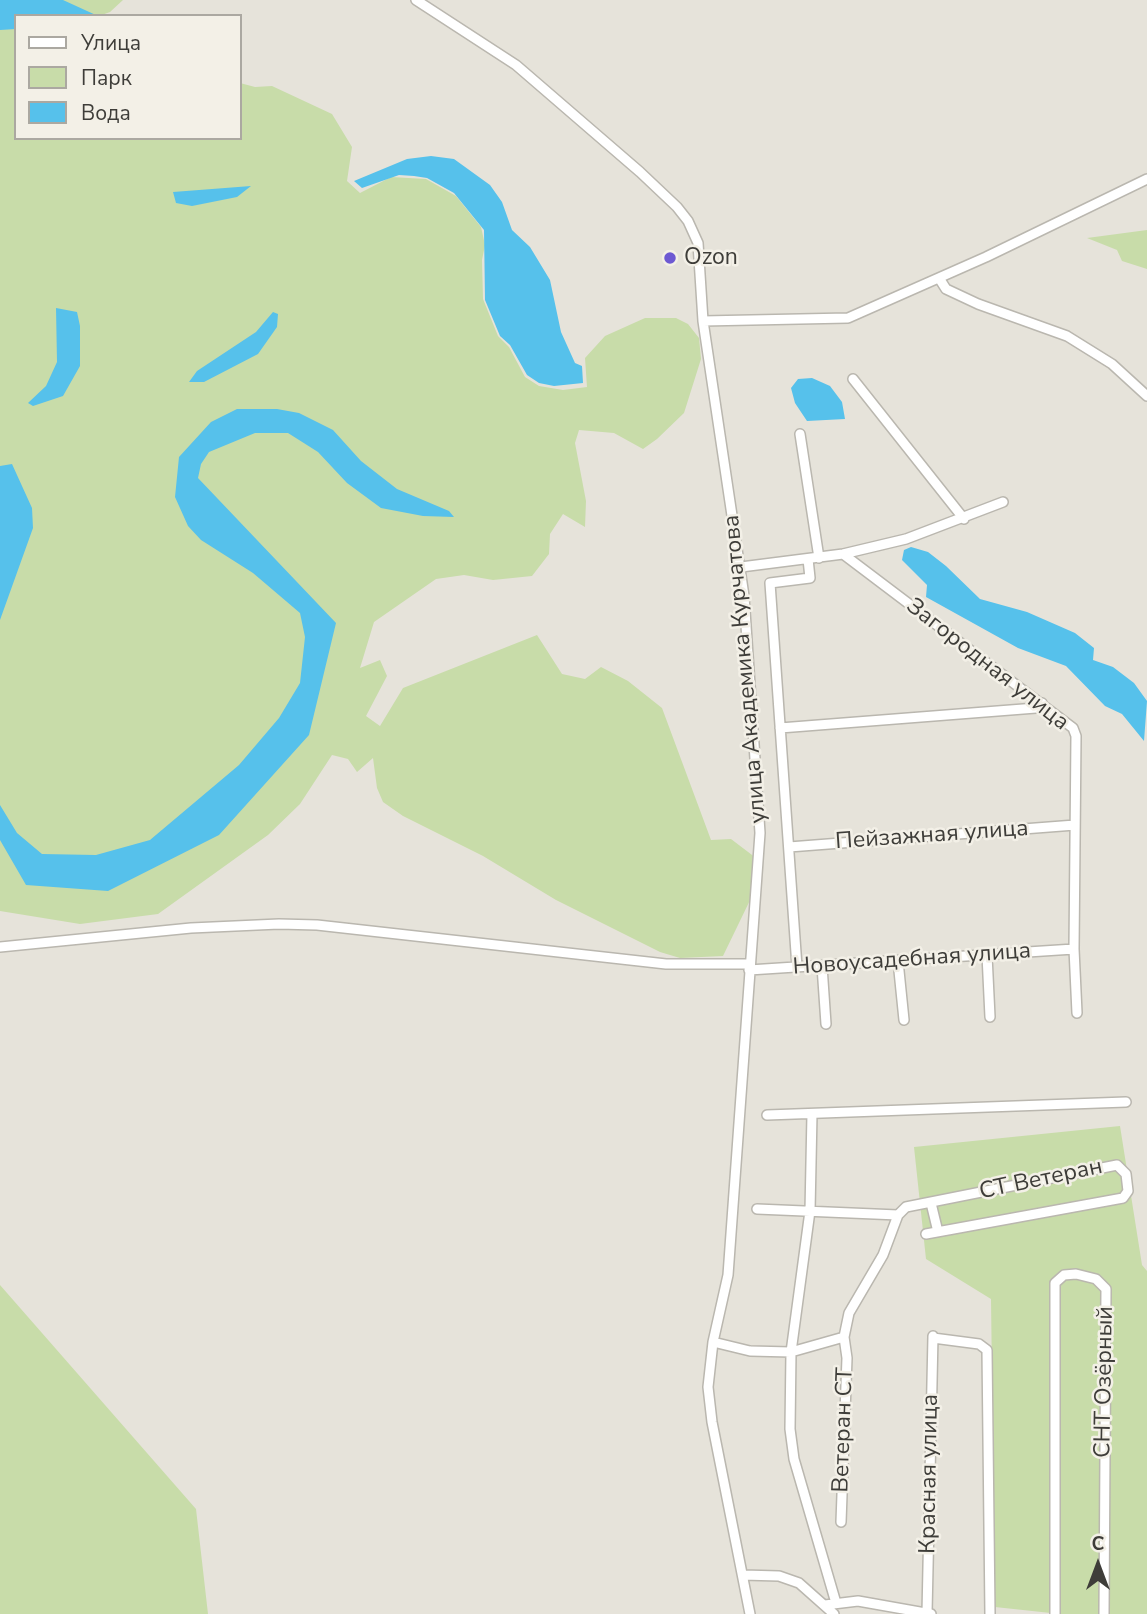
<!DOCTYPE html>
<html>
<head>
<meta charset="utf-8">
<style>
	body { margin:0 }
	#map { position:relative; width:1147px; height:1614px; overflow:hidden; background:#e6e3da; font-family:"Nunito Sans",sans-serif }
	canvas { display:block }
	.legend { position:absolute; left:14px; top:14px; width:228px; height:126px; box-sizing:border-box; background:#f3f0e7; border:2px solid #aba8a1; margin:0; padding:9px 12px; list-style:none; font-size:21px; color:#3e3d39 }
	.legend li { display:flex; align-items:center; gap:14px; height:35px }
	.legend b { width:35px; border:2px solid #aba8a1 }
	.north { position:absolute; left:1063px; top:1530px; width:70px; height:70px; -webkit-text-stroke:5px #f3f0e7; paint-order:stroke; rotate:0deg; font-size:19px; font-weight:700; line-height:28px; text-align:center; color:#3e3d39 }
	.north::after { content:''; display:block; margin:auto; width:24px; height:32px; background:#3e3d39; clip-path:polygon(50% 0,100% 100%,50% 72%,0 100%) }
</style>
</head>
<body>
<div id="map">
<canvas width="1147" height="1614"></canvas>
<ul class="legend">
<li><b style="height:9px;background:#fff"></b>Улица</li>
<li><b style="height:19px;background:#c8dca9"></b>Парк</li>
<li><b style="height:19px;background:#56c1eb"></b>Вода</li>
</ul>
<div class="north">С</div>
</div>
<script>
const c = document.querySelector('canvas').getContext('2d');
c.lineJoin = 'round';
function fillPath(path, color) {
  c.fillStyle = color;
  c.fill(path, 'evenodd');
}
function toPath(rows) {
  const path = new Path2D();
  for (const r of rows) {
    path.moveTo(r[0], r[1]);
    for (let i = 2; i < r.length; i += 2) path.lineTo(r[i], r[i + 1]);
  }
  return path;
}
function trace(path, color, width, dash) {
  c.strokeStyle = color;
  c.lineWidth = width;
  c.lineCap = dash ? 'butt' : 'round';
  c.setLineDash(dash || []);
  c.stroke(path);
}
function write(font, color, halo, rows, align = 'center') {
  c.font = font + ' "Nunito Sans",sans-serif';
  c.lineWidth = 5;
  c.setLineDash([]);
  c.textBaseline = 'middle';
  c.strokeStyle = halo;
  c.fillStyle = color;
  for (const [text, x, y, turn = 0] of rows) {
    c.save();
    c.translate(x, y);
    c.rotate((+turn || 0) * Math.PI / 180);
    c.textAlign = isNaN(turn) ? turn : align;
    if (halo) c.strokeText(text, 0, 0);
    c.fillText(text, 0, 0);
    c.restore();
  }
}
const green = toPath([
	[60,0,123,0,110,12,99,16,77,16],
	[16,25,16,138,240,138,240,83,255,87,272,86,332,114,352,147,347,181,360,193,391,177,426,179,456,196,481,227,485,245,482,260,483,299,498,336,509,347,525,377,539,386,563,390,587,387,585,358,605,336,645,318,676,318,688,324,699,338,701,359,684,413,657,439,643,449,614,433,579,430,575,443,586,501,585,527,563,514,550,534,549,554,532,576,493,580,464,575,436,579,374,622,360,668,380,660,387,676,366,716,380,726,403,688,537,635,562,674,585,679,601,667,628,681,662,708,711,840,731,839,756,858,753,894,723,956,680,958,660,952,556,900,483,856,403,816,383,802,377,788,373,758,357,772,348,759,332,755,300,804,268,835,158,914,80,924,0,911,0,28],
	[1147,230,1147,269,1122,261,1117,250,1087,238],
	[1120,1126,1142,1265,1147,1271,1147,1614,1060,1614,995,1607,991,1299,926,1259,914,1147],
	[0,1285,196,1509,208,1614,0,1614]
]);
const water = toPath([
	[0,0,63,0,98,16,16,16,16,29,0,30],
	[431,156,454,159,490,185,502,202,512,230,530,247,550,280,561,332,575,363,582,366,583,383,554,386,539,383,527,375,510,345,500,336,485,300,484,230,454,193,427,178,414,176,399,175,362,188,354,181,407,159],
	[251,186,237,197,192,206,176,203,173,192],
	[56,308,77,312,80,326,80,366,63,396,33,406,28,403,46,386,57,362],
	[273,312,278,314,277,327,258,354,204,382,189,382,197,371,256,332],
	[812,378,830,386,842,402,845,419,807,421,795,403,791,388,798,379],
	[237,409,277,409,299,413,333,430,361,461,397,489,449,511,454,517,423,516,381,508,347,483,318,452,288,433,255,433,209,452,201,464,198,478,336,623,309,735,219,835,108,891,26,885,0,840,0,805,17,833,42,854,96,855,150,840,239,765,279,718,300,683,305,637,300,613,253,573,201,540,188,526,175,497,179,457,211,422],
	[12,464,32,508,33,528,0,620,0,466],
	[911,547,928,552,946,566,980,599,1027,612,1075,633,1094,648,1093,660,1113,667,1134,683,1147,701,1144,741,1122,714,1105,706,1066,666,1018,648,926,597,927,585,902,560,904,550]
]);
const minor = toPath([
	[416,0,516,65,640,172,677,207,688,221,698,243,703,321],
	[939,278,946,289,978,304,1067,336,1112,364,1147,396],
	[853,379,964,519],
	[800,434,819,558],
	[843,554,1073,728,1076,736,1074,949,1077,1013],
	[741,567,843,554,906,539,1003,502],
	[780,728,1036,708,1042,703],
	[789,847,1075,825],
	[0,947,191,928,279,924,317,925,666,964,750,964],
	[987,955,990,1017],
	[898,961,904,1020],
	[822,966,826,1024],
	[797,967,770,583,810,578,808,559],
	[749,970,1074,949],
	[812,1114,810,1211,791,1352,790,1429,794,1459,836,1603],
	[767,1115,1126,1102],
	[931,1203,938,1232],
	[757,1209,898,1215],
	[844,1337,849,1313,883,1255,898,1215,906,1207,1117,1165,1126,1174,1128,1191,1123,1198,926,1234],
	[933,1338,979,1344,987,1350,990,1614],
	[713,1342,750,1351,791,1352,844,1337,847,1358,841,1522],
	[743,1575,779,1576,799,1583,834,1614],
	[825,1605,858,1601,931,1614],
	[927,1613,933,1336],
	[750,1614,712,1422,708,1387,713,1342,728,1275,760,833,744,596,703,321,848,318,986,257,1147,179],
	[1055,1614,1055,1283,1064,1275,1076,1274,1096,1279,1106,1289,1104,1614]
]);
const markers = [
	[670,258,7,"#6d59d2"]
];
const poiNames = [
	["Ozon",684,258]
];
const streetNames = [
	["Загородная улица",987,665,38],
	["улица Академика Курчатова",746,669,-95],
	["Пейзажная улица",932,836,-4],
	["Новоусадебная улица",912,960,-4],
	["СТ Ветеран",1041,1180,-12],
	["СНТ Озёрный",1105,1382,-89],
	["Ветеран СТ",844,1430,-88],
	["Красная улица",930,1474,-89]
];
fillPath(green, '#c8dca9');
fillPath(water, '#56c1eb');
trace(minor, '#bab7af', 12);
trace(minor, '#fff', 9);
for (const [x, y, r, color] of markers) {
  const dot = new Path2D();
  dot.arc(x, y, r, 0, 2 * Math.PI);
  c.fillStyle = color;
  c.fill(dot);
  trace(dot, '#f3f0e7', 2.5);
}
write('23px', '#3e3d39', '#f3f0e7', poiNames, 'left');
write('23px', '#3e3d39', '#f3f0e7', streetNames);
</script>
</body>
</html>
